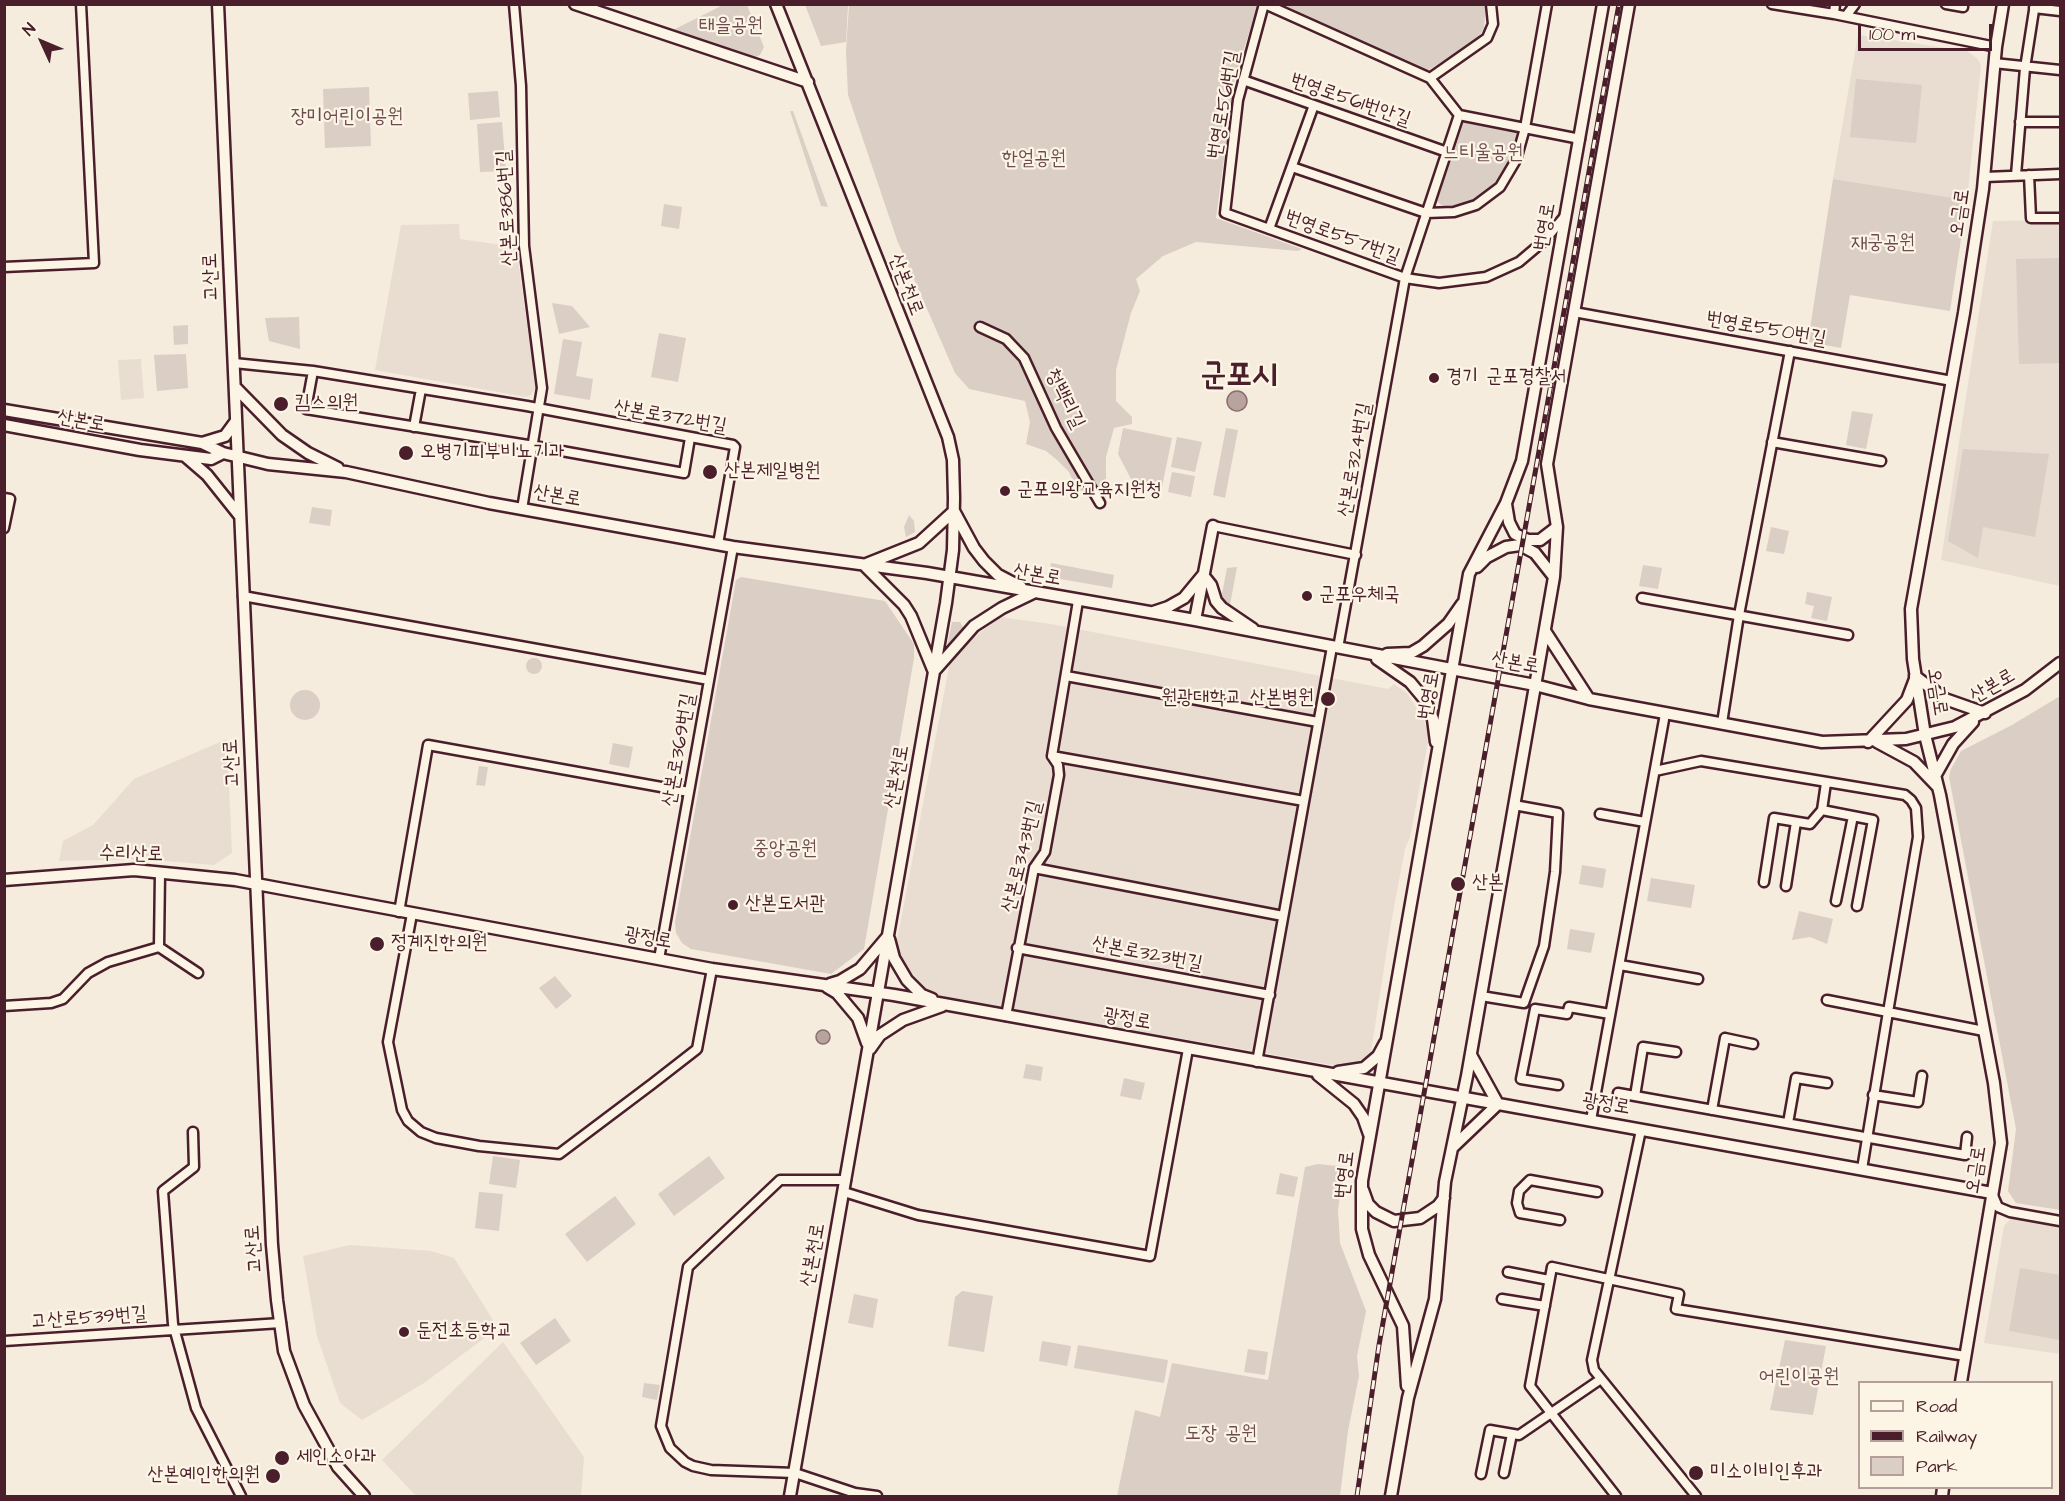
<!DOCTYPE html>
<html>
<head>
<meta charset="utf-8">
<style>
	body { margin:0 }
	#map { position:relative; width:2065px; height:1501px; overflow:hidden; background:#f5ecde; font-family:"Architects Daughter",sans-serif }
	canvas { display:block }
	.frame { position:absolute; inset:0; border:6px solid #4a1f2b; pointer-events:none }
	.legend { position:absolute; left:1858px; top:1381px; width:195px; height:108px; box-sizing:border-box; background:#fcf5e5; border:2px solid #b59f9b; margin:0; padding:8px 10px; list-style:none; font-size:18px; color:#4a1f2b }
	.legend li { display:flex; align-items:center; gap:12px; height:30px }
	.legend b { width:30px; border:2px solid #b59f9b }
	.north { position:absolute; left:12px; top:12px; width:60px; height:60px; -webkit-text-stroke:4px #fcf5e5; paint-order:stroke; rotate:314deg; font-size:16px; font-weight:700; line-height:24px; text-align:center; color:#4a1f2b }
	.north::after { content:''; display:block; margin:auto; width:21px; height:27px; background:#4a1f2b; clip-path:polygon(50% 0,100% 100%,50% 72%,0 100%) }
	.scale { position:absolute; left:1858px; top:24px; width:134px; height:27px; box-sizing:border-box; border:3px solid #4a1f2b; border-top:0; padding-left:8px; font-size:18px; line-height:21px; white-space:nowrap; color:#4a1f2b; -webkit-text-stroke:4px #fcf5e5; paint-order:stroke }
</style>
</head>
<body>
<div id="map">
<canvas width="2065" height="1501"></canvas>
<div class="frame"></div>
<ul class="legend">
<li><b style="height:8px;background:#fcf5e5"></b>Road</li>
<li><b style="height:8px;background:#4a1f2b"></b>Railway</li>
<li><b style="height:16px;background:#dbcec4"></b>Park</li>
</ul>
<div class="north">N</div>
<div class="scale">100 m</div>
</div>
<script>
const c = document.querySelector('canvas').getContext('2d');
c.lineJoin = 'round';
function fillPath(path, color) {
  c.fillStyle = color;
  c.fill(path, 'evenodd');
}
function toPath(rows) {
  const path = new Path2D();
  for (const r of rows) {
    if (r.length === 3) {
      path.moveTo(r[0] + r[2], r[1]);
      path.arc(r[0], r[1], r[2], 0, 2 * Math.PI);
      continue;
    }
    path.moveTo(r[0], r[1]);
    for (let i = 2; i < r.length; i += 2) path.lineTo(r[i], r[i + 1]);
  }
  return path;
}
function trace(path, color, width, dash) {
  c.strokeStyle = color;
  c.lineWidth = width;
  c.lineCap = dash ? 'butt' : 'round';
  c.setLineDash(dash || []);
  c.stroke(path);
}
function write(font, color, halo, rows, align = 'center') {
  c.font = font + ' "Architects Daughter","Poor Story",sans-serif';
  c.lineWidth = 4.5;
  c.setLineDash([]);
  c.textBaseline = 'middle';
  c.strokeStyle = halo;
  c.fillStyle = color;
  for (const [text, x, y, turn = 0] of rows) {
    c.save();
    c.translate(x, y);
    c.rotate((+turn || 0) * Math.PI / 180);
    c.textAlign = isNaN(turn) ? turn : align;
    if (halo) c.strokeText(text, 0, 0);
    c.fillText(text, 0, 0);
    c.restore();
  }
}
const built = toPath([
	[1858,35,1967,51,1978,59,1981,66,1967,200,1833,179],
	[2060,220,2060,586,1941,560,1993,221],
	[459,224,460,239,516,247,536,387,531,395,526,397,375,370,401,225],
	[141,359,144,398,121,400,118,360],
	[1000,617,1051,624,1388,689,1394,684,1407,693,1424,720,1429,737,1410,837,1405,849,1391,923,1370,1058,1349,1068,928,994,895,951,950,662,956,652],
	[227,739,232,853,214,865,141,859,59,861,63,841,93,825,134,779],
	[2014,1215,2060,1224,2060,1354,1984,1343,2004,1226],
	[350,1245,431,1251,454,1258,498,1328,424,1383,362,1420,340,1403,317,1336,303,1256],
	[503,1342,584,1457,581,1496,416,1496,382,1460]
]);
const green = toPath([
	[723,5,747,5,764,47,760,55,753,58,746,56,673,30],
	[805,5,848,5,846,42,821,46],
	[849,5,1258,5,1235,77,1216,218,1302,249,1298,251,1196,242,1163,256,1136,279,1140,291,1131,313,1116,370,1116,401,1132,417,1132,424,1114,428,1106,457,1106,497,1077,490,1069,472,1057,460,1046,451,1026,444,1030,422,1025,401,969,389,955,373,897,240,848,95,846,51],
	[1279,5,1485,5,1485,17,1484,28,1477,40,1427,71],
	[1856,79,1922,85,1916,143,1850,137],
	[369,87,371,146,325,148,323,89],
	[498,91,500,117,470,120,468,93],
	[790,111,793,111,828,207,821,206],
	[1465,119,1519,130,1515,155,1498,183,1475,201,1452,208,1441,205,1437,201],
	[502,122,506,171,480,172,477,124],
	[1833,179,1967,200,1950,311,1850,295,1841,348,1808,342],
	[664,204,682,207,679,229,661,226],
	[2060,258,2060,363,2019,364,2016,259],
	[552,303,572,306,590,327,559,334],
	[299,317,300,349,269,341,265,318],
	[188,325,188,344,174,345,173,326],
	[659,333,686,338,678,382,651,377],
	[563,339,582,342,576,376,593,379,590,400,554,394],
	[186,354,188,388,157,391,154,355],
	[1852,411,1873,414,1866,449,1846,445],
	[1123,428,1172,438,1162,487,1132,481,1118,454],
	[1226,428,1238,430,1225,498,1213,495],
	[1177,437,1202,442,1195,472,1171,467],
	[1963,449,2049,454,2035,537,1983,527,1978,558,1948,541],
	[1172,472,1195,476,1191,497,1168,492],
	[312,507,332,510,330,526,309,523],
	[909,515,914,521,915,532,906,537,904,527],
	[1771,527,1789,531,1784,554,1766,551],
	[1051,563,1114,575,1112,588,1049,577],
	[1643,565,1662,568,1658,589,1639,586],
	[1237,567,1230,605,1224,601,1222,594,1227,568],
	[741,577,885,601,914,644,914,658,864,949,831,974,691,949,682,943,676,933,675,922,736,580],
	[1807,592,1832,597,1827,621,1811,618,1814,606,1805,604],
	[952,622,960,622,964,629,947,646],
	[534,666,8],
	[305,705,15],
	[2060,696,2060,1210,2016,1203,2008,1191,2016,1129,1949,777,1951,769,1961,751,2012,725],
	[613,743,633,747,629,768,609,764],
	[479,766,488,767,485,786,476,785],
	[1582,865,1606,869,1603,888,1579,884],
	[1651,878,1695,885,1691,908,1647,901],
	[1799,911,1833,919,1827,944,1810,937,1792,940],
	[1570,929,1595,933,1591,953,1567,949],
	[555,976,572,996,556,1009,539,988],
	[1026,1064,1043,1067,1041,1081,1023,1078],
	[1124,1078,1145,1083,1141,1100,1120,1096],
	[493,1156,520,1160,516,1188,489,1184],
	[709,1156,725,1178,674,1216,658,1194],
	[1318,1164,1347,1167,1342,1179,1338,1211,1340,1243,1366,1311,1357,1356,1359,1376,1348,1431,1340,1496,1117,1496,1135,1410,1160,1417,1172,1363,1268,1380,1305,1167],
	[1280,1173,1298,1177,1294,1197,1276,1194],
	[479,1192,503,1194,499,1231,475,1228],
	[615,1196,636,1224,587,1262,565,1234],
	[2020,1268,2060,1275,2060,1340,2009,1331],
	[962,1291,993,1296,984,1352,948,1346,955,1297],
	[854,1294,878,1299,873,1328,848,1323],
	[555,1318,571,1341,536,1365,520,1343],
	[1785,1340,1826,1346,1813,1415,1770,1410],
	[1042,1341,1071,1346,1067,1366,1039,1361],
	[1078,1345,1168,1360,1164,1383,1074,1368],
	[1248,1349,1268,1352,1265,1375,1244,1372],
	[644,1383,660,1385,657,1400,642,1397]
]);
const water = toPath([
	[1237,401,10],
	[823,1037,7]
]);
const minor = toPath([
	[514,4,521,86,524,246,542,388,522,509],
	[1264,4,1238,100,1225,213,1405,278,1439,283,1486,277,1519,262,1545,240,1565,216],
	[1265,4,1430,78,1459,115,1580,139],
	[1772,4,1834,14,1996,47],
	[1946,4,1963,7,1963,4],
	[2034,8,2060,11],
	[1834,14,1835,4],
	[1846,16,1855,4],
	[1994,63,2060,70],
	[1430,78,1487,38,1493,24,1491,4],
	[1243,80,1447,152],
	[2020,122,2060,122],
	[1292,167,1426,213,1454,212,1476,205,1500,187,1516,160,1525,128,1547,4],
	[2016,175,2025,68,2035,4],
	[2029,175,2031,218,2060,218],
	[1985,177,2060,174],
	[1269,229,1314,105],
	[4,267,94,263,81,4],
	[1574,312,1952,381],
	[980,327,1006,339,1024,358,1056,428,1100,503],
	[234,363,313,371,306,409,534,446,684,473,690,438],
	[313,371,527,406,733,445,735,447,718,544],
	[414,427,421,389],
	[1772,442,1881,461],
	[4,498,10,499,4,528],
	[1213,526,1356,555],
	[243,596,709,680],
	[1642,598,1848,635],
	[1338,648,1405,278,1459,115],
	[1066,676,1318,722],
	[1722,723,1739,615,1790,351],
	[1052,756,1304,801],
	[1655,771,1701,761,1905,795,1911,800,1916,808,1918,837,1888,1012,1827,1000],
	[1826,783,1822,810,1873,820,1857,906],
	[1600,814,1645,822],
	[1034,868,1283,916],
	[1764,882,1774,818,1810,824,1822,810],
	[1786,886,1796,822],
	[1836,901,1853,816],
	[399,912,428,745,689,792],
	[412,914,388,1042,402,1110,408,1121,421,1132,436,1138,479,1146,559,1154,652,1084,697,1049,712,969],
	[159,947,198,973],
	[1017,948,1270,995],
	[659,959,733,547],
	[1620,965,1698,979],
	[1481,996,1524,1003,1544,946,1555,872,1558,813,1514,805],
	[4,1006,51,1003,63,999,88,973,108,962,159,947,160,873],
	[1006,1016,1034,868,1045,852,1059,775,1058,765,1052,756,1078,601],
	[1257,1062,1332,647],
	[1558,1085,1521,1079,1535,1009,1567,1014,1569,1007,1610,1014],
	[1618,1093,1965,1155,1967,1137],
	[1873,1095,1918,1102,1922,1076],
	[1635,1096,1643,1047,1676,1052],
	[1712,1110,1725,1038,1753,1044],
	[1591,1120,1665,714],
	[1788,1123,1796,1078,1827,1083],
	[1641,1130,1592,1360,1594,1370,1696,1496],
	[193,1132,194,1167,163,1191,173,1324,196,1408,241,1496],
	[1862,1169,1888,1012,1984,1031],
	[846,1180,780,1180,688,1267,661,1426,670,1448,685,1462,693,1466,711,1470,795,1473,855,1493,877,1496],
	[844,1192,918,1215,1150,1256,1188,1049],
	[1992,1193,1998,1207,2010,1212,2060,1221],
	[1560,1220,1520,1213,1517,1203,1519,1191,1530,1180,1597,1192],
	[1508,1272,1549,1280],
	[1502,1299,1545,1306],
	[4,1341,281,1323],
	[1504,1473,1512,1434],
	[1481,1474,1490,1430,1519,1435,1601,1379],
	[1616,1496,1530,1386,1552,1267,1679,1294,1676,1309,1965,1356]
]);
const tertiary = toPath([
	[218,4,272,1245,277,1300,284,1351,304,1405,338,1467,364,1496],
	[575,4,808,82],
	[776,4,948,437,953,460,954,498,953,550,946,603,790,1496],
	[235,387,282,435,308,453,338,468],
	[4,410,202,443,223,453],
	[4,425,140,450,211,459,223,453,268,464,346,472,489,503,733,547,927,573,1195,620,1535,685,1589,699,1822,742,1906,739,1955,727,2025,690,2060,663],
	[202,443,225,436,236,421],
	[185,456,207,475,239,515],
	[1506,504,1509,522,1515,534,1528,540,1540,540,1557,527],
	[1477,567,1487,557,1506,547,1520,545,1535,553,1554,577],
	[1153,612,1168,607,1184,598,1203,575,1211,585,1216,601,1222,608,1253,629],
	[1195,620,1213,526],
	[1545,631,1589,699],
	[1387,654,1411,653,1423,646,1448,624,1462,604],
	[1377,659,1410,682,1425,700,1433,719,1436,742],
	[936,669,974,626,1002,608,1033,593],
	[934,672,911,616,904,605,864,565,919,543,954,511,974,548,984,561,998,575,1021,587],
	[1915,676,1945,699,1985,713],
	[1868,742,1907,700,1915,679],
	[1877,742,1914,762,1937,786],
	[1935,776,1953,744,1973,722],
	[4,880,134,870,235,880,712,969,894,995,1992,1193],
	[889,939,894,958,907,980,922,995,932,999],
	[830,984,840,981,860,969,888,936],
	[827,987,837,993,858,1018,867,1043],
	[870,1049,880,1035,903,1020,942,1006],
	[1338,1072,1364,1068,1378,1056,1385,1043],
	[1318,1075,1354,1104,1363,1117,1369,1134],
	[1452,1148,1498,1104,1471,1055],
	[1363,1190,1368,1204,1376,1212,1394,1221,1420,1218,1438,1206,1444,1198],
	[1961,1382,2001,1143,1994,1083,1940,795,1925,735,1913,659,1911,609,1964,313,1983,189,1996,47,2003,4],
	[1407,1386,1403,1326,1369,1255,1362,1229,1362,1181,1469,574,1506,503,1522,461,1603,4],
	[1391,1496,1408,1398,1435,1299,1445,1182,1467,1076,1554,577,1557,527,1547,464,1629,4],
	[1942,1496,1943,1488]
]);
const rail = toPath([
	[1357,1496,1379,1345,1619,4]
]);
const markers = [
	[1434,378,6,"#4a1f2b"],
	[281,404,8,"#4a1f2b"],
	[406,453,8,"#4a1f2b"],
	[710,472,8,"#4a1f2b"],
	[1005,491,6,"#4a1f2b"],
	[1307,596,6,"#4a1f2b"],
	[1328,699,8,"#4a1f2b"],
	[1458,884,8,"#4a1f2b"],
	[733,905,6,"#4a1f2b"],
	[377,944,8,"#4a1f2b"],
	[404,1332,6,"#4a1f2b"],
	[282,1458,8,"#4a1f2b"],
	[1696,1473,8,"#4a1f2b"],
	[273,1476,8,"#4a1f2b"]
];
const parkNames = [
	["태을공원",731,27],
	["장미어린이공원",347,118],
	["느티울공원",1483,154],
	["한얼공원",1034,160],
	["재궁공원",1883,244],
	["중앙공원",785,850],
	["어린이공원",1799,1378],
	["도장 공원",1221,1435]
];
const streetNames = [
	["번영로561번안길",1350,101,19],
	["번영로561번길",1225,105,-80],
	["산본로386번길",508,208,-93],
	["오금로",1961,213,-82],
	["번영로",1546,227,-80],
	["번영로557번길",1342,238,20],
	["고산로",212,277,-92],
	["산본천로",905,285,69],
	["번영로550번길",1766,330,10],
	["청백리길",1064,399,64],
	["산본로372번길",670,418,10],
	["산본로",81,422,10],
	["산본로324번길",1356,460,-80],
	["산본로",557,497,10],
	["산본로",1037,576,10],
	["산본로",1515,664,10],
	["산본로",1993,687,-30],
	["오금로",1936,692,81],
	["번영로",1430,696,-80],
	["산본로369번길",680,750,-80],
	["고산로",233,763,-93],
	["산본천로",898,777,-80],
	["수리산로",131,855,1],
	["산본로343번길",1023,857,-76],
	["광정로",648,939,10],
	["산본로323번길",1147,955,11],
	["광정로",1127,1020,10],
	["광정로",1606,1105,10],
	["오금로",1977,1170,-81],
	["번영로",1346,1175,-83],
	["고산로",255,1249,-94],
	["산본천로",814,1255,-80],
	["고산로539번길",89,1319,-4]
];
const poiNames = [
	["경기 군포경찰서",1446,378],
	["킴스의원",294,404],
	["오병기피부비뇨기과",420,453],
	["산본제일병원",724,472],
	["군포의왕교육지원청",1017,491],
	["군포우체국",1319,596],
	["원광대학교 산본병원",1314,699,"right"],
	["산본",1472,884],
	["산본도서관",745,905],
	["정계진한의원",391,944],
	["둔전초등학교",416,1332],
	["세인소아과",296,1458],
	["미소이비인후과",1710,1473],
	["산본예인한의원",260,1476,"right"]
];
const townNames = [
	["군포시",1239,377]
];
fillPath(built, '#e8ddd0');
fillPath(green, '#dbcec4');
fillPath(water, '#b8a39e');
trace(water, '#8c6e70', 1.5);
trace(minor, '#4a1f2b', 13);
trace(tertiary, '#4a1f2b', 15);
trace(minor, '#fcf5e5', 8);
trace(tertiary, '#fcf5e5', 10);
trace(rail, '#4a1f2b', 5);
trace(rail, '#fcf5e5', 3, [9]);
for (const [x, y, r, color] of markers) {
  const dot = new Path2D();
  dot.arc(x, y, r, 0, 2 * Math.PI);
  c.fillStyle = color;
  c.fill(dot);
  trace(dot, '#fcf5e5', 2);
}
write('20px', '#6e4b51', '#fcf5e5', parkNames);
write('20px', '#4a1f2b', '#fcf5e5', streetNames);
write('20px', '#4a1f2b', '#fcf5e5', poiNames, 'left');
write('bold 32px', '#4a1f2b', '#fcf5e5', townNames);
</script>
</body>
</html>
